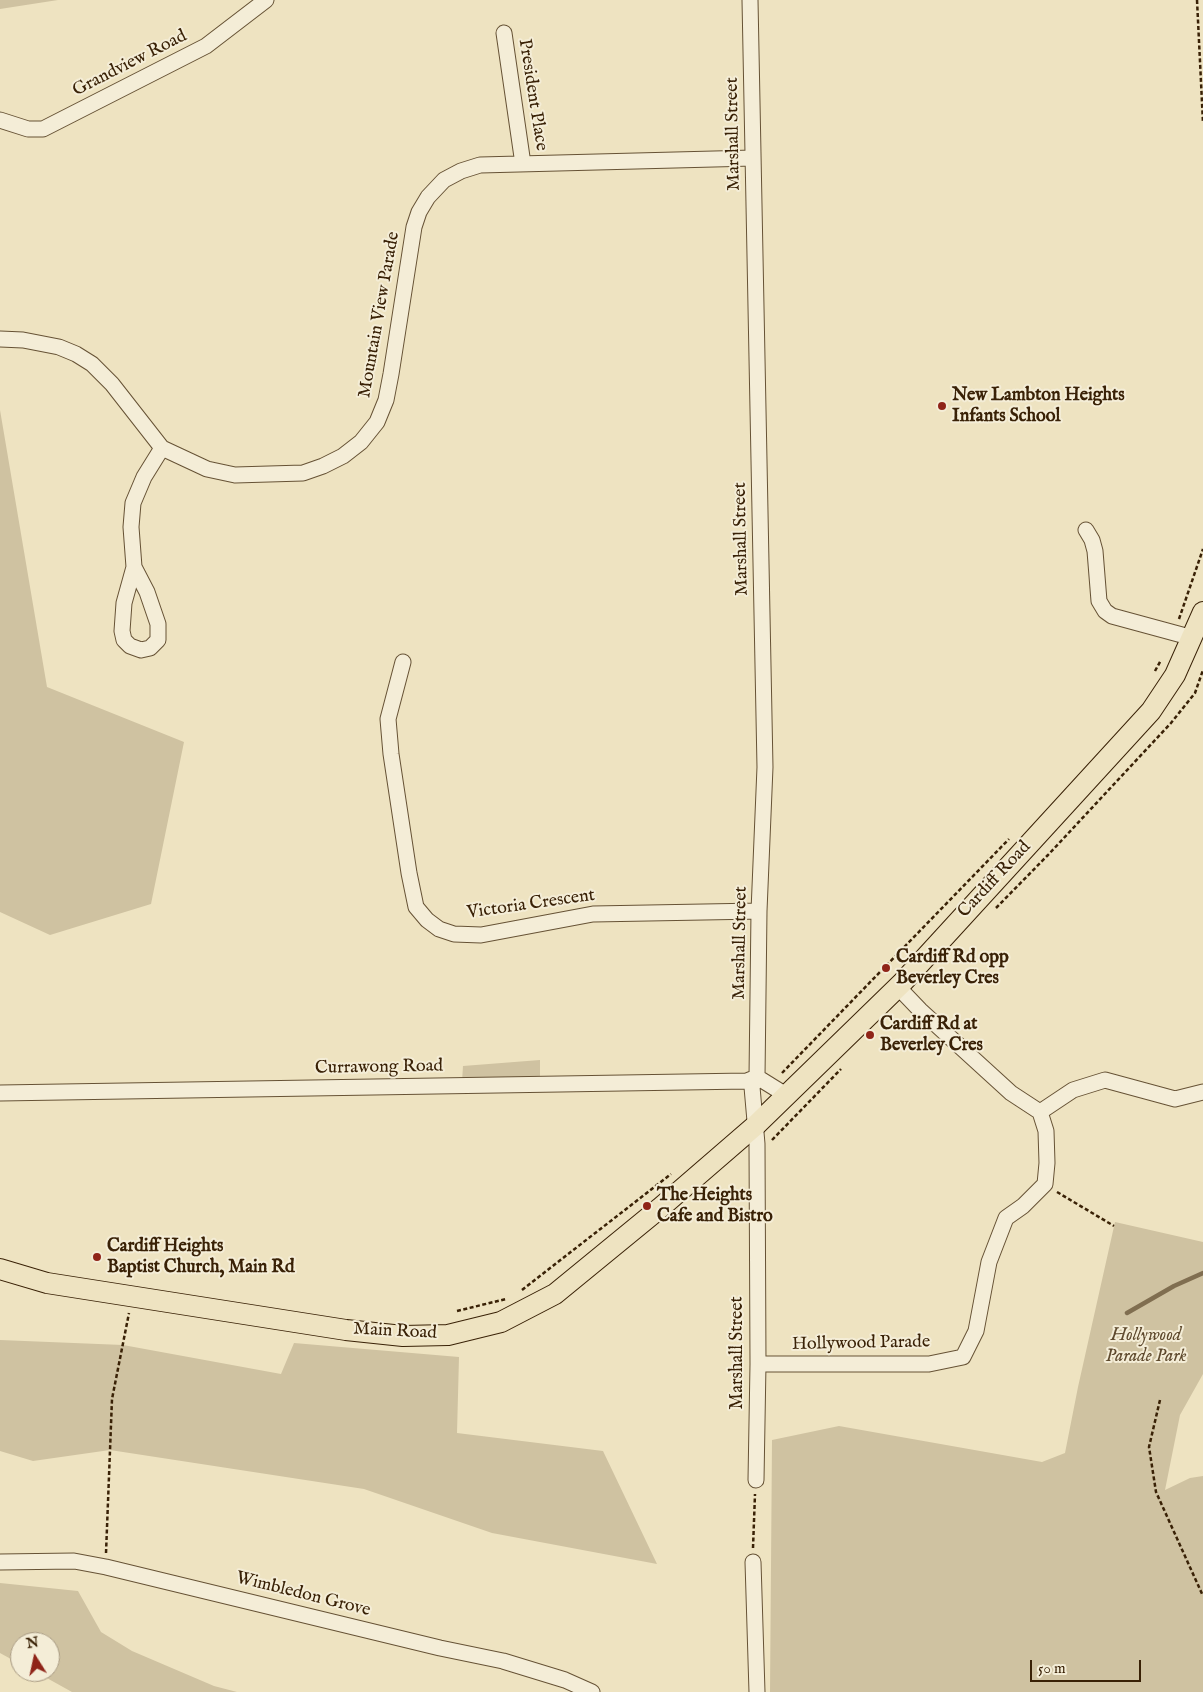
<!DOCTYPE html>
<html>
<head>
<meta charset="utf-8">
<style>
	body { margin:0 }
	#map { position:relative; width:1203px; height:1692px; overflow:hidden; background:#eee3c1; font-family:"IM FELL English",serif }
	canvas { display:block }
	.north { position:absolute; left:10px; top:1632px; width:50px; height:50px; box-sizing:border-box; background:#f4edd7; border:1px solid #a99b83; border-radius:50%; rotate:350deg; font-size:14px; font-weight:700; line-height:20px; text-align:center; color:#392106 }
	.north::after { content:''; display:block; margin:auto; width:18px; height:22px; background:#8f2418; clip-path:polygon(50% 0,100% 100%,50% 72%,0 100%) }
	.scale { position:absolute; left:1030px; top:1660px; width:111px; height:22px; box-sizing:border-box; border:2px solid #392106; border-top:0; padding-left:6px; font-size:15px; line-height:18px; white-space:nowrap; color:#392106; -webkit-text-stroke:4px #f4edd7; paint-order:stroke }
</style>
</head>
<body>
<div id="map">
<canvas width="1203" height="1692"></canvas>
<div class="north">N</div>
<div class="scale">50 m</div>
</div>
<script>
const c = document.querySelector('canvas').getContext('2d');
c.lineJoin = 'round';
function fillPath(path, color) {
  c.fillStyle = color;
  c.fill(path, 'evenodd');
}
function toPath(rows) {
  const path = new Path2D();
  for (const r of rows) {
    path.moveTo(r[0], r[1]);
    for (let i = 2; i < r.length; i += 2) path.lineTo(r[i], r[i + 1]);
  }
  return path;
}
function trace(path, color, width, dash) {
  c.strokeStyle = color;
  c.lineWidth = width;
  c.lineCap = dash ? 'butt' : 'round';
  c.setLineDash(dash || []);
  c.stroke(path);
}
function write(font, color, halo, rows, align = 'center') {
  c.font = font + ' "IM FELL English",serif';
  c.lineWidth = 4;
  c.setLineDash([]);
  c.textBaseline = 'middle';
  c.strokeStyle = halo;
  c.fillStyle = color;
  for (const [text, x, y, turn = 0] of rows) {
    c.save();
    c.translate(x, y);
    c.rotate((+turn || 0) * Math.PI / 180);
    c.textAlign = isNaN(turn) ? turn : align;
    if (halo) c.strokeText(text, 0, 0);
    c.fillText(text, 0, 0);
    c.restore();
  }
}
const green = toPath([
	[0,0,58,0,0,9],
	[0,410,47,687,184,742,151,904,50,935,0,912],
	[540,1060,540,1080,462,1082,463,1066],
	[1115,1222,1203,1242,1203,1374,1180,1415,1165,1490,1190,1478,1203,1476,1203,1692,770,1692,772,1440,839,1426,1042,1462,1065,1453,1078,1387],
	[0,1340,123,1345,281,1374,294,1343,459,1357,457,1433,603,1451,657,1564,492,1533,364,1489,110,1450,33,1461,0,1451],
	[0,1583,78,1591,101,1632,132,1651,214,1686,237,1692,72,1692,36,1672,50,1672,50,1642,20,1642,20,1664,0,1653]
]);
const stream = toPath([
	[1127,1313,1174,1286,1203,1273]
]);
const path = toPath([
	[1197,0,1203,123],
	[1179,619,1203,549],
	[1155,671,1161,660],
	[996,908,1048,855,1171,723,1195,693,1203,670],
	[782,1073,1009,839],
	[772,1140,841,1069],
	[1057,1192,1114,1226],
	[522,1290,671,1174],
	[457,1311,506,1299],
	[1160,1400,1149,1447,1156,1492,1203,1596],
	[753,1548,755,1494],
	[106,1553,112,1399,129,1313]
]);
const minor = toPath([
	[750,0,765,767,759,911,757,1077,752,1087,757,1144,758,1364,756,1480],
	[504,33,523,164],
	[0,120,28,129,43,129,206,46,266,0],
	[0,339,23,340,59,347,76,354,92,364,112,384,162,448,207,469,235,475,303,473,323,466,343,456,361,442,377,422,386,400,391,374,414,227,419,212,428,197,444,180,461,171,480,165,753,158],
	[1086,530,1092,540,1095,551,1099,601,1105,611,1112,616,1193,638],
	[134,567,124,603,122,631,124,640,130,646,141,650,150,648,158,640,158,624,147,592,134,567,131,527,133,503,144,477,162,448],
	[403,662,388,719,391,754,409,873,416,907,427,920,439,929,454,934,481,935,593,914,759,911],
	[898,987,920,1010,1011,1093,1040,1112,1073,1090,1105,1080,1175,1099,1203,1092],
	[0,1093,747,1081,757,1077,786,1095],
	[758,1364,929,1364,963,1357,976,1331,989,1262,1006,1218,1023,1206,1045,1184,1047,1163,1046,1131,1040,1112],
	[0,1562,74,1561,106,1567,440,1648,503,1661,565,1680,592,1692],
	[753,1562,757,1692]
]);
const major = toPath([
	[0,1269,47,1283,346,1330,403,1336,448,1335,501,1322,555,1294,660,1208,756,1125,902,983,1151,711,1175,675,1203,612]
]);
const markers = [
	[942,406,5,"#8f2418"],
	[886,968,5,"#8f2418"],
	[870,1035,5,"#8f2418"],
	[647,1206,5,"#8f2418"],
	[97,1257,5,"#8f2418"]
];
const streetNames = [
	["Grandview Road",130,64,-27],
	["President Place",532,95,81],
	["Marshall Street",734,134,-91],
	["Mountain View Parade",380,315,-80],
	["Marshall Street",742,539,-91],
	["Cardiff Road",995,880,-47],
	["Victoria Crescent",531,905,-8],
	["Marshall Street",741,943,-89],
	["Currawong Road",379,1068,-1],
	["Main Road",395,1332,3],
	["Hollywood Parade",861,1344,-1],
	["Marshall Street",738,1353,-90],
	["Wimbledon Grove",303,1595,14]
];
const poiNames = [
	["New Lambton Heights",952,396],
	["Infants School",952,417],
	["Cardiff Rd opp",896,958],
	["Beverley Cres",896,979],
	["Cardiff Rd at",880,1025],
	["Beverley Cres",880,1046],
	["The Heights",657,1196],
	["Cafe and Bistro",657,1217],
	["Cardiff Heights",107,1247],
	["Baptist Church, Main Rd",107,1268]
];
const parkNames = [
	["Hollywood",1146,1336],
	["Parade Park",1146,1357]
];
fillPath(green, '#cfc2a1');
trace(stream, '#806e50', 4.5);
trace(minor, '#665235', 17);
trace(major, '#392106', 22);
trace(path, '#392106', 2.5, [4, 2.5]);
trace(minor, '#f4edd7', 15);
trace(major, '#eee3c1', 20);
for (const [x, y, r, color] of markers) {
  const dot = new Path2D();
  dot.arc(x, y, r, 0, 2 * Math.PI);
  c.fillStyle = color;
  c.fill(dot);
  trace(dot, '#f4edd7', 2);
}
write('18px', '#392106', '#f4edd7', streetNames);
write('bold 18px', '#392106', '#f4edd7', poiNames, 'left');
write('italic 18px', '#5e492d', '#f4edd7', parkNames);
</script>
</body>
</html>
